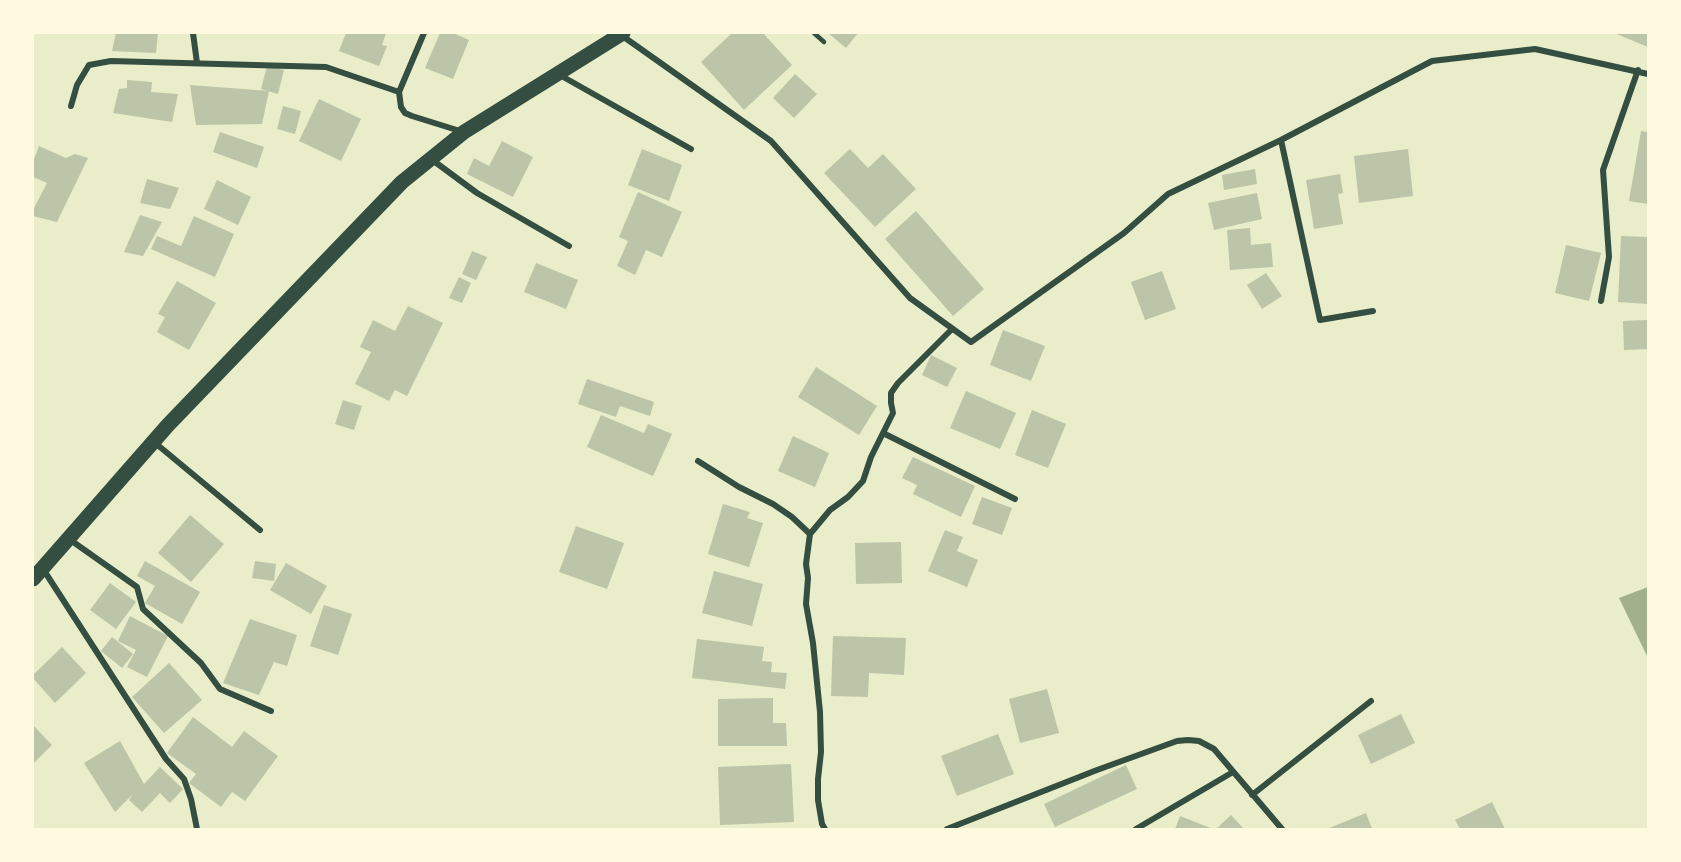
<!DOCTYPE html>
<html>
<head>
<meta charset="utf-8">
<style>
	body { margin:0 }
	#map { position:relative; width:1681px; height:862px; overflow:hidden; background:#e9edc9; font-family:"PT Serif",serif }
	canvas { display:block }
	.frame { position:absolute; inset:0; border:34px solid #fefae0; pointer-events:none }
</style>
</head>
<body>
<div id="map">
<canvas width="1681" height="862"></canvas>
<div class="frame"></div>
</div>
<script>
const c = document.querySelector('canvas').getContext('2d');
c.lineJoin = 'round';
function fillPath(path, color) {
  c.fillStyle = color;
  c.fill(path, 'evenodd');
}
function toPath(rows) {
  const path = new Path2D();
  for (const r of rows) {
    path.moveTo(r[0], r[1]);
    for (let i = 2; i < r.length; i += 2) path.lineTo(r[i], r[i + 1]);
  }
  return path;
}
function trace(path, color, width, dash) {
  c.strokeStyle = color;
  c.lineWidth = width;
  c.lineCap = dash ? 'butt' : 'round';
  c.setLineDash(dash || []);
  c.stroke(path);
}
const water = toPath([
	[1648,587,1648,658,1619,598]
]);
const building = toPath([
	[116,33,158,33,156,53,112,51],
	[346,33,386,33,382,45,387,46,379,66,339,51],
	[440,33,453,33,469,40,453,79,425,68],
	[732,33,763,33,792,65,744,110,701,62],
	[828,33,858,33,846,48],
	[1614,33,1648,33,1648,47],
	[267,66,284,70,278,94,261,89],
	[795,74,817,94,794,118,773,98],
	[127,80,152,82,151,92,178,94,172,122,113,113,119,89,127,88],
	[190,85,269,91,262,124,196,125],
	[319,99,361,119,341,161,299,141],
	[283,106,301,111,295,134,277,129],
	[1641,131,1648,132,1648,204,1629,201],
	[220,132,264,147,257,168,213,152],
	[502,141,533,157,513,197,467,174,474,158,489,166],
	[39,146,66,158,75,154,88,158,57,222,33,216,33,210,47,183,33,177,33,162],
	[642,149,682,165,669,201,628,185],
	[850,149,868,168,883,154,916,189,875,227,824,173],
	[1408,149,1413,196,1359,203,1354,156],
	[1255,169,1257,184,1224,190,1222,175],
	[1340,174,1343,193,1338,194,1343,224,1314,229,1306,180],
	[147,179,179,188,170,209,140,203],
	[217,180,251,197,238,225,204,209],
	[638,192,682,212,662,257,646,250,635,275,617,266,628,241,619,237],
	[1257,193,1262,219,1214,230,1208,203],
	[916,211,984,289,953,316,885,239],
	[140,215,162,222,143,256,124,252],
	[194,216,234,234,215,277,151,249,157,236,181,246],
	[1250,228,1251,245,1271,243,1273,267,1230,270,1227,230],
	[1621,236,1648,237,1648,304,1618,302],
	[1566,245,1601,253,1589,301,1555,293],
	[472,251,487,257,476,280,462,274],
	[536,263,578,280,566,309,524,292],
	[1162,271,1176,309,1145,320,1131,282],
	[1266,273,1282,296,1262,309,1247,285],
	[459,277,471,283,462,303,449,298],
	[177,281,216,303,189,350,157,332,165,317,158,314],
	[408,306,443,323,407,396,395,390,389,401,355,384,371,352,360,347,373,320,395,331],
	[1648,320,1648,349,1624,350,1623,321],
	[1003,330,1045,346,1031,381,990,365],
	[931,355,957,368,947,387,922,375],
	[816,367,877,406,859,435,798,397],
	[587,379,654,402,650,416,620,406,616,417,578,404],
	[966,391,1016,413,1000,449,950,428],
	[343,400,362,406,354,430,335,424],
	[1032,410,1066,424,1048,468,1015,455],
	[601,415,644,433,648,424,672,434,653,476,587,447],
	[793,436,829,453,815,487,778,471],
	[913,457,975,486,961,517,913,494,917,485,902,478],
	[982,497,1012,508,1002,535,972,524],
	[723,504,750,512,747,518,763,523,749,567,708,554],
	[190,515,224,544,191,582,158,553],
	[576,526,624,543,607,589,559,572],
	[945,530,963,537,957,551,978,560,967,587,928,571],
	[901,542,902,583,856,584,855,543],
	[145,561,200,592,182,624,145,603,155,586,137,576],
	[255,561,276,564,274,581,252,578],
	[286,563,327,586,311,614,270,590],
	[714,571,763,584,752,626,702,613],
	[110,583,136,602,116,629,90,610],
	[324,605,352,614,338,655,310,646],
	[130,616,168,636,147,677,127,667,136,650,118,641],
	[250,619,297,635,287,666,274,662,259,695,223,683],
	[833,636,906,638,904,675,869,673,868,697,831,696],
	[112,637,133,654,122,668,101,651],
	[697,639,764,647,762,661,772,662,771,672,787,673,785,689,692,678],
	[62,647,86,673,55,703,33,678,33,675],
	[169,663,202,700,164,733,132,697],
	[1047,689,1059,733,1020,743,1009,699],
	[773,698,773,723,786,723,787,746,718,746,718,699],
	[1401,714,1415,743,1371,764,1358,735],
	[193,717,232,747,244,731,278,756,245,801,232,792,221,807,189,783,196,774,167,753],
	[33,725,52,745,33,764],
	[998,734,1014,774,957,796,941,756],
	[120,741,144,784,160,767,183,789,170,803,160,793,142,812,129,800,133,794,115,812,84,763],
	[791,764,794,822,720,825,718,767],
	[1126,765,1137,789,1055,827,1044,804],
	[1492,802,1505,829,1460,829,1455,820],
	[1366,813,1372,829,1327,829],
	[1231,815,1244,829,1216,829],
	[1180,816,1213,829,1175,829]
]);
const service = toPath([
	[814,33,824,42]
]);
const minor = toPath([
	[193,33,197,63],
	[424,33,399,92,401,107,405,113,412,116,460,131],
	[621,35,771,141,910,298,971,342,1124,233,1168,194,1281,140,1432,61,1535,49,1648,74],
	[558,74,691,149],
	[71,106,77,85,89,65,111,61,326,67,399,92],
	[1281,140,1320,320,1373,311],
	[431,159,477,193,569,246],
	[1601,301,1609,257,1603,170,1638,70],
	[883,433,1015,499],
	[154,442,260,530],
	[698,461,739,487,773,504,792,517,810,534],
	[69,539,137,587,143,609,201,663,220,689,271,711],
	[43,569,166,759,184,779,191,799,197,829],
	[1252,795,1371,701],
	[825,829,822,824,818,800,818,779,821,752,820,712,813,643,806,604,808,578,806,564,810,534,830,510,848,497,863,481,871,457,893,413,891,403,891,393,898,383,952,329],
	[947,829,1097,770,1177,741,1188,740,1199,741,1214,749,1282,829],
	[1136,829,1233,772]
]);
const primary = toPath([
	[33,579,168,425,402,182,464,132,623,33]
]);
fillPath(water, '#a3b18a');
fillPath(building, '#bcc5a7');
trace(service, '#344e41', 4.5);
trace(minor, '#344e41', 6);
trace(primary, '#344e41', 15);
</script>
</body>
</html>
